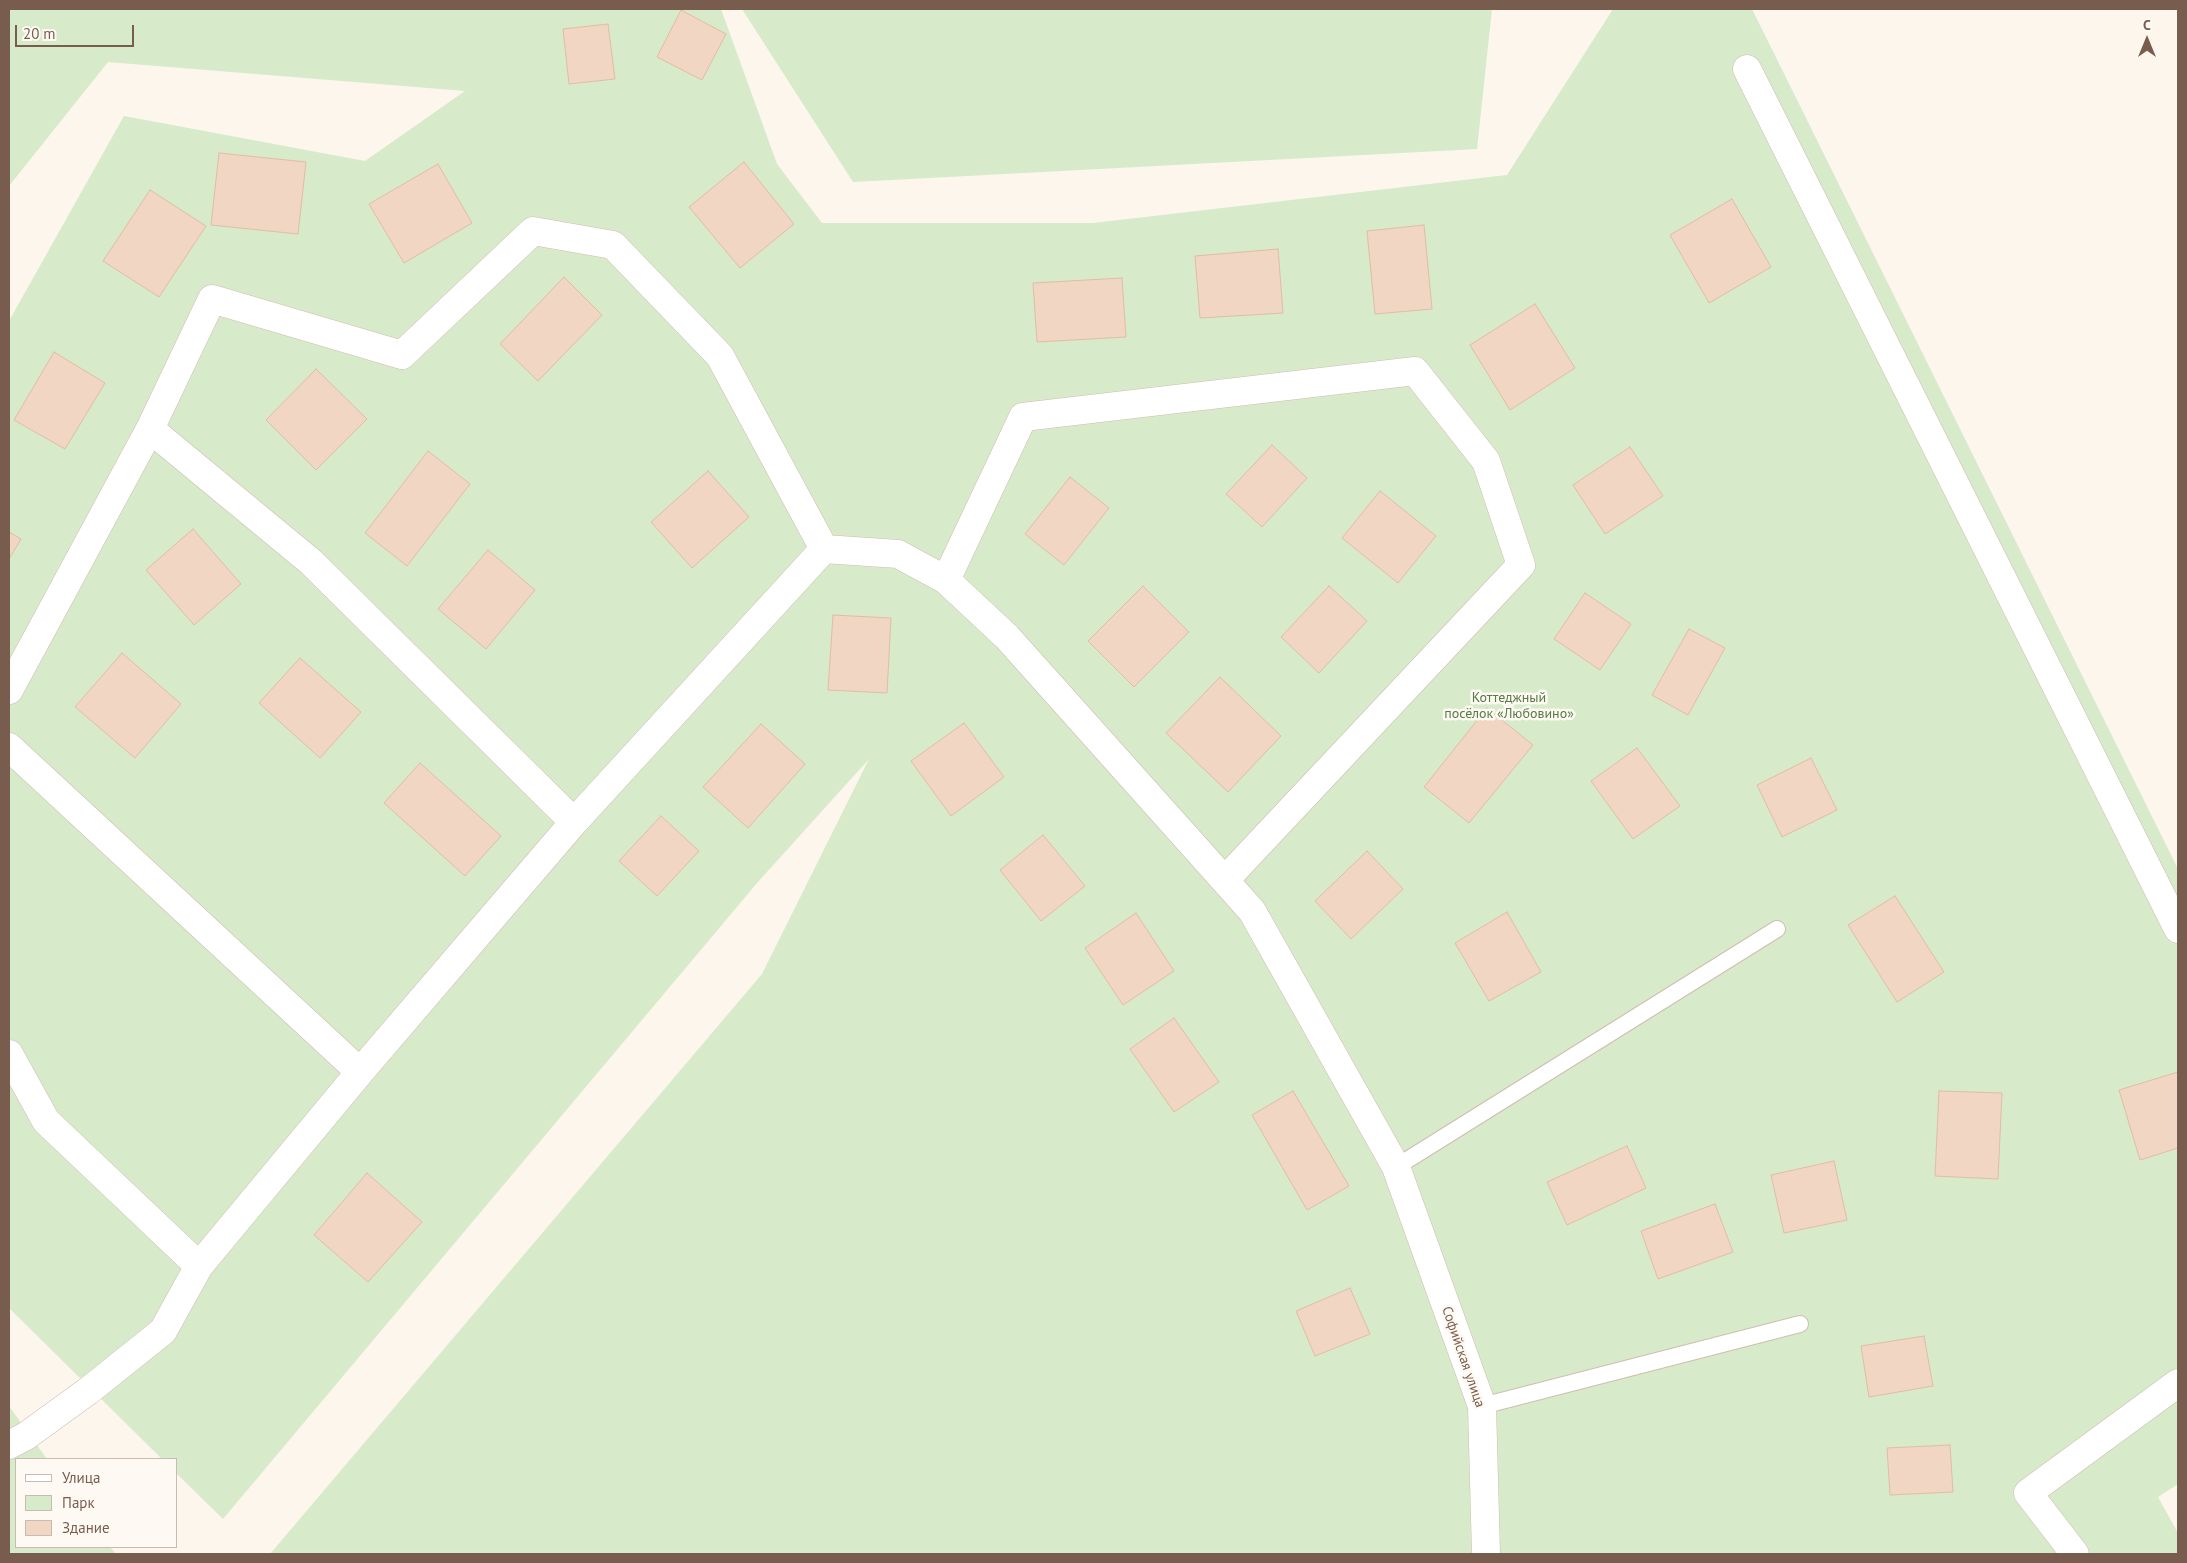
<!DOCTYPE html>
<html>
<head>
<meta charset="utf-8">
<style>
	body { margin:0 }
	#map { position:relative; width:2187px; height:1563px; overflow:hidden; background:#fcf6ec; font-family:"PT Sans",sans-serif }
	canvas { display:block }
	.frame { position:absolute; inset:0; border:10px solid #785d4f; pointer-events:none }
	.legend { position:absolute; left:15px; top:1458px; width:162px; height:90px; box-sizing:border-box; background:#fefaf3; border:1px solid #c8bbb1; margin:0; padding:6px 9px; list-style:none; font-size:15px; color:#785d4f }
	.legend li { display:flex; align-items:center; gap:10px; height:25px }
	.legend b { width:25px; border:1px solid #c8bbb1 }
	.north { position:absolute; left:2122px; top:15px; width:50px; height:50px; -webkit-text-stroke:4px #fefaf3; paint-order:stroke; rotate:0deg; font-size:14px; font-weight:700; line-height:20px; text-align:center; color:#785d4f }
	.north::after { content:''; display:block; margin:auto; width:18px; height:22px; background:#785d4f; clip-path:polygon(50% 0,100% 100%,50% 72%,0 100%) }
	.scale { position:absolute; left:15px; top:25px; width:119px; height:22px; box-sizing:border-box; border:2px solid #785d4f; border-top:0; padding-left:6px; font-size:15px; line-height:18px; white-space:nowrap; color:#785d4f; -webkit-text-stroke:4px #fefaf3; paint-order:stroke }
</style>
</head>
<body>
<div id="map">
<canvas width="2187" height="1563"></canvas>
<div class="frame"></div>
<ul class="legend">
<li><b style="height:6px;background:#fff"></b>Улица</li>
<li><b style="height:14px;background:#d7eaca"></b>Парк</li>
<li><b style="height:14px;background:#f1d6c4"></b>Здание</li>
</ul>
<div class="north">С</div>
<div class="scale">20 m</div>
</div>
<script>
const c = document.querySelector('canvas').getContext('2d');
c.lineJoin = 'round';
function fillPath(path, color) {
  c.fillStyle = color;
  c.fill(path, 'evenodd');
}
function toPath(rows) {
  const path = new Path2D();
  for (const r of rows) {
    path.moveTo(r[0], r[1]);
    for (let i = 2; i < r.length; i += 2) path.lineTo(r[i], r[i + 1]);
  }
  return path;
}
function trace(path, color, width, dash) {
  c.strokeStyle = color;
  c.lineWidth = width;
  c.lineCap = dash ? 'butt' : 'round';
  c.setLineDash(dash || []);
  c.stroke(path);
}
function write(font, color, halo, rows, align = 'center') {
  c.font = font + ' "PT Sans",sans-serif';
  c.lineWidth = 5;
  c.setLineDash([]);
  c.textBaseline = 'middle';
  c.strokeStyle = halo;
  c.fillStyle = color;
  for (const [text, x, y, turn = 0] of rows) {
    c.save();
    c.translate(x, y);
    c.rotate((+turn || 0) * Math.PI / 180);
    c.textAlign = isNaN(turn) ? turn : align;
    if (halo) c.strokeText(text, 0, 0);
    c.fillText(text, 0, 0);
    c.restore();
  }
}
const green = toPath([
	[9,9,721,9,777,164,822,223,1093,223,1507,175,1613,9,1752,9,2178,869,2178,1484,2158,1497,2178,1533,2178,1554,270,1554,762,974,869,759,757,883,223,1519,176,1473,176,1459,162,1459,9,1308,9,321,124,116,365,161,465,91,108,62,9,186],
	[742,9,1492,9,1477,149,853,182],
	[9,1406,47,1459,16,1459,16,1547,110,1547,116,1554,9,1554]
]);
const building = toPath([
	[681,10,726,34,702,80,657,57,681,10],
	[608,24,615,79,569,84,563,29,608,24],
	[219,153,306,162,298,234,211,225,219,153],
	[744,162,794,224,740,268,689,207,744,162],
	[438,164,472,223,404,263,369,204,438,164],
	[150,190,206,226,159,297,103,261,150,190],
	[1732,199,1771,267,1709,303,1670,235,1732,199],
	[1424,225,1432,309,1375,314,1367,231,1424,225],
	[1278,249,1283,313,1200,318,1195,256,1278,249],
	[564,277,602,315,538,381,500,344,564,277],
	[1122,278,1126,337,1037,342,1033,283,1122,278],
	[1535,304,1575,368,1510,410,1470,345,1535,304],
	[54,352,105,383,65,449,14,420,54,352],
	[316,369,367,419,316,470,266,420,316,369],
	[1272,445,1307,478,1262,527,1226,494,1272,445],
	[1630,447,1663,496,1605,534,1573,485,1630,447],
	[428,451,470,484,407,566,365,533,428,451],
	[708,471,749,517,692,568,651,522,708,471],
	[1070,477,1109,508,1064,565,1025,534,1070,477],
	[1380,491,1436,536,1398,583,1342,538,1380,491],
	[193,529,241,584,194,625,146,570,193,529],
	[9,532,21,539,9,559,9,532],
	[488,550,535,590,486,649,438,609,488,550],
	[1143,586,1189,632,1134,687,1088,641,1143,586],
	[1329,586,1367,621,1319,673,1281,637,1329,586],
	[1585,593,1631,624,1600,670,1554,639,1585,593],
	[833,615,891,618,887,693,828,690,833,615],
	[1689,629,1725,648,1688,715,1652,695,1689,629],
	[122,653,181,704,135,758,75,707,122,653],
	[300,658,361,712,320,758,259,703,300,658],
	[1220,677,1281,736,1228,792,1166,733,1220,677],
	[1487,708,1533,745,1469,823,1424,787,1487,708],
	[964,723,1004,777,951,816,911,761,964,723],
	[761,724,805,764,748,828,703,787,761,724],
	[1637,748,1680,806,1633,839,1591,781,1637,748],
	[1811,758,1837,810,1782,837,1757,785,1811,758],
	[420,763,501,836,465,876,384,803,420,763],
	[661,816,699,851,657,896,619,861,661,816],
	[1043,835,1085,886,1041,921,1000,870,1043,835],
	[1367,851,1403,889,1351,939,1315,901,1367,851],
	[1895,896,1944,972,1897,1002,1848,925,1895,896],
	[1507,912,1541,972,1489,1001,1455,943,1507,912],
	[1136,913,1174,971,1123,1005,1085,948,1136,913],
	[1174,1018,1219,1082,1174,1112,1130,1049,1174,1018],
	[2178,1072,2178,1148,2140,1160,2119,1090,2178,1072],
	[1293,1091,1349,1186,1307,1210,1252,1115,1293,1091],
	[1939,1091,2002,1093,1998,1179,1935,1176,1939,1091],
	[1627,1146,1646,1188,1567,1225,1547,1182,1627,1146],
	[1834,1161,1847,1220,1784,1233,1771,1175,1834,1161],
	[367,1173,422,1222,368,1282,314,1235,367,1173],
	[1715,1204,1733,1252,1658,1279,1641,1231,1715,1204],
	[1350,1288,1370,1334,1315,1356,1296,1311,1350,1288],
	[1924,1336,1933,1386,1869,1397,1861,1346,1924,1336],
	[1950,1445,1953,1492,1890,1495,1887,1448,1950,1445]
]);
const service = toPath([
	[1396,1167,1777,929],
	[1482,1406,1800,1324]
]);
const minor = toPath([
	[1747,69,2178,929],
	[150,429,311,562,574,822],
	[946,580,1023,417,1415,371,1486,461,1521,565,1225,880],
	[9,690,150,429,212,299,402,355,533,231,613,245,720,356,824,549],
	[9,747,360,1072],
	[9,1054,46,1121,199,1266],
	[9,1445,26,1436,88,1391,163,1331,199,1266,360,1072,574,822,824,549,898,554,946,580,1007,637,1252,911,1396,1167,1482,1406,1486,1554],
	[2075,1554,2028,1493,2178,1383]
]);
const parkNames = [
	["Коттеджный",1509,698],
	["посёлок «Любовино»",1509,714]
];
const streetNames = [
	["Софийская улица",1463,1357,71]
];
fillPath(green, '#d7eaca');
fillPath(building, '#f1d6c4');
trace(building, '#e3bca5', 1);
trace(service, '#cfbeb1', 18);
trace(minor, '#cfbeb1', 29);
trace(service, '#fff', 16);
trace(minor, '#fff', 28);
write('14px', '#577d46', '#fefaf3', parkNames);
write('14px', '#785d4f', '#fefaf3', streetNames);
</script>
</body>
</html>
